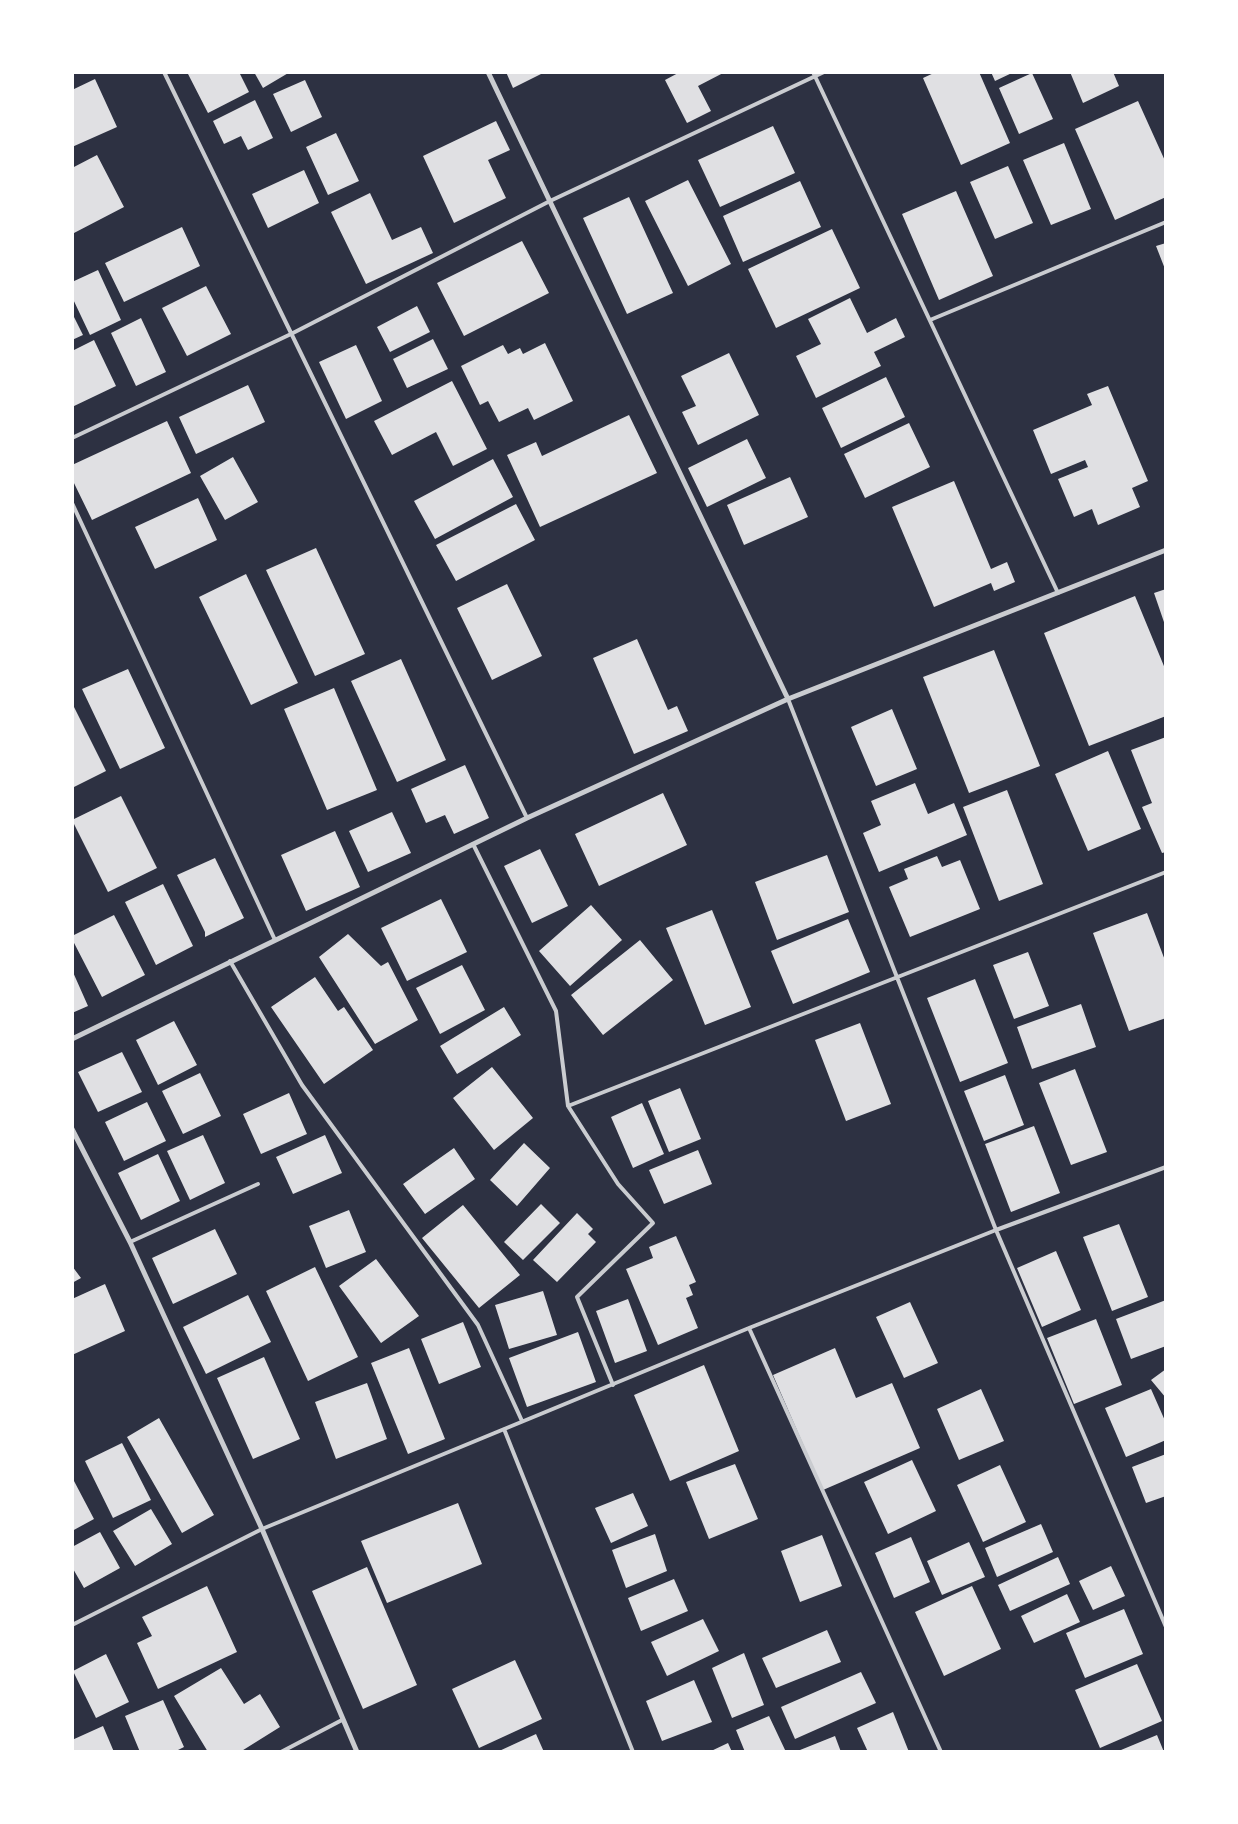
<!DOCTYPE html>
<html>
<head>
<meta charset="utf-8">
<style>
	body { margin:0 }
	#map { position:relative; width:1238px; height:1824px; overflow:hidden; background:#2d3142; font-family:"Noto Sans",sans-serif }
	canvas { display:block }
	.frame { position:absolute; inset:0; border:74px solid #fff; pointer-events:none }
</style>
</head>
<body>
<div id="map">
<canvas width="1238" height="1824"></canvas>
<div class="frame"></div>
</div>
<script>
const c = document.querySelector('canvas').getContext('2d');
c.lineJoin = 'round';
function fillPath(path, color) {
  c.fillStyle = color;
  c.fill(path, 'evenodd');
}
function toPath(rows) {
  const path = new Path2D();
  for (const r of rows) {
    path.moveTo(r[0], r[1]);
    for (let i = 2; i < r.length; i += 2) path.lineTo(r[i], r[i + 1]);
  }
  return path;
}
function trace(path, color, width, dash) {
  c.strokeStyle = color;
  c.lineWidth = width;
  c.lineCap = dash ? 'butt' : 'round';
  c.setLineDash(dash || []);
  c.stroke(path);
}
const building = toPath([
	[187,72,239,72,249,92,208,113],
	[254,72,290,72,263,88],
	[506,72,545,72,513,88],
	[680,72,725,72,698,86,711,111,687,123,665,80],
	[936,72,979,72,1010,143,961,165,923,78],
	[991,72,1014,72,995,81],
	[1070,72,1113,72,1119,86,1083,103],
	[1032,73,1053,119,1019,134,999,88],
	[95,79,117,127,72,147,72,90],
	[305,80,322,117,291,132,273,94],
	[255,100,273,138,248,150,241,136,224,144,213,121],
	[1138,101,1166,163,1166,197,1115,220,1075,129],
	[496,121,510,150,488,160,506,198,454,223,423,156],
	[773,126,795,173,720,207,698,160],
	[336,133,359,181,328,195,306,147],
	[1064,143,1091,209,1051,225,1023,160],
	[97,155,124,207,74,233,72,168],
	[1008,166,1033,223,995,239,970,182],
	[304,170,319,203,268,228,252,194],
	[688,180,731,264,688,286,645,201],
	[800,181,821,227,743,262,723,216],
	[956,191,993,276,939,300,902,214],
	[370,193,392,240,421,227,433,253,366,284,331,212],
	[629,197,673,293,627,314,583,218],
	[182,227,200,266,124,302,105,263],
	[832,229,860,288,776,328,748,269],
	[522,241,549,293,464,336,437,283],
	[1166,243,1166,269,1165,269,1156,246],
	[98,270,121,320,90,335,72,297,72,282],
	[206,286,231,334,187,356,162,308],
	[850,298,867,333,896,318,905,337,874,352,881,366,816,398,796,356,821,344,808,319],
	[417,306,430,332,390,352,377,327],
	[72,313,83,335,72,340],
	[141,318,166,372,136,386,111,333],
	[433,339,448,369,407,388,393,359],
	[94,340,116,386,72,407,72,351],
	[545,343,573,401,534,420,528,408,499,422,488,401,480,405,461,366,503,345,508,354,520,348,523,354],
	[356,345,382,401,346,419,319,362],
	[729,353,759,415,698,445,682,412,696,406,681,376],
	[886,377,905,417,841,448,822,408],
	[452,381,487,449,453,466,436,432,392,455,374,421],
	[248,385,265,422,196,454,179,417],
	[1108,386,1148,481,1132,488,1140,507,1098,525,1092,509,1074,517,1058,479,1088,467,1085,460,1051,474,1033,430,1092,405,1087,394],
	[629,415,657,473,540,527,507,455,536,442,542,456],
	[167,421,191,473,92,520,72,479,72,465],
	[909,423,930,467,865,498,844,454],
	[747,439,766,478,707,507,688,468],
	[233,457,258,502,225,520,200,476],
	[493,459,513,497,435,539,414,501],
	[790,477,808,517,744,545,727,505],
	[954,481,991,569,1007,562,1015,582,994,591,991,583,934,607,892,507],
	[198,498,217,540,155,569,135,527],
	[516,504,535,540,456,581,436,545],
	[316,548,365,654,315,676,266,570],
	[246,574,298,683,251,705,199,597],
	[507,584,542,656,492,680,457,608],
	[1166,589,1166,625,1165,625,1154,593],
	[1135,596,1166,671,1166,716,1089,746,1044,633],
	[637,639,668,710,677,706,688,731,634,754,593,658],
	[994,650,1040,766,969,793,923,677],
	[401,659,446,760,397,782,351,681],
	[128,669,165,748,120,769,82,689],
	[334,688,377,790,327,810,284,709],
	[72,703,106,771,72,788],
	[892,709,917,769,876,786,851,727],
	[1166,737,1166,852,1162,853,1142,807,1152,803,1131,750],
	[1108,751,1141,829,1088,851,1055,774],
	[465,765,489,818,454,834,445,815,426,823,411,789],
	[915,783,928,814,954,803,967,835,879,872,863,833,881,825,871,801],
	[1007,790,1043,884,999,901,963,807],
	[663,793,687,845,599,886,575,834],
	[121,796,157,868,108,892,72,820],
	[392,812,411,853,368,872,349,831],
	[335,831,360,887,306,911,281,855],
	[540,849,568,906,532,923,504,866],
	[827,855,849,912,777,940,755,882],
	[937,856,942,867,960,860,980,909,910,937,889,887,908,879,904,869],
	[215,858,244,918,205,937,205,932,177,875],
	[163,884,193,946,156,965,125,902],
	[441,899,467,952,407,981,381,928],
	[591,905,622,940,570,986,539,951],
	[712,910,751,1007,705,1025,666,928],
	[1147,913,1166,963,1166,1018,1129,1031,1093,933],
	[114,915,145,975,102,997,72,939,72,936],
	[848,919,870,972,793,1004,771,951],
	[348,934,381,966,388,962,418,1020,375,1044,319,957],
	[640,940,673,980,603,1035,571,995],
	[1028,952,1049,1006,1014,1019,993,965],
	[462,965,485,1010,440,1034,416,988],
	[72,970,88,1006,72,1013],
	[315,977,338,1011,344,1007,373,1050,324,1084,271,1007],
	[975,979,1008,1063,960,1082,927,998],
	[1081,1004,1096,1047,1032,1069,1017,1027],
	[504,1007,521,1035,457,1074,440,1046],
	[174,1021,197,1065,158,1085,136,1040],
	[860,1023,891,1104,846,1121,815,1040],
	[122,1052,142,1092,98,1112,78,1072],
	[492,1067,533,1118,494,1150,453,1098],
	[1075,1069,1107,1152,1071,1165,1039,1083],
	[200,1073,221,1116,183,1134,162,1091],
	[1005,1075,1024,1125,984,1141,964,1091],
	[680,1088,701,1139,669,1152,648,1101],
	[289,1093,307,1134,261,1154,243,1114],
	[147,1102,166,1141,124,1161,105,1122],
	[642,1103,664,1154,633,1168,611,1117],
	[1034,1126,1060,1193,1011,1212,985,1144],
	[203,1135,225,1183,190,1200,167,1151],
	[325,1135,342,1173,293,1194,276,1157],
	[524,1143,550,1168,517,1206,490,1180],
	[454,1148,475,1179,425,1214,403,1184],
	[698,1150,712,1184,664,1204,649,1170],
	[158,1154,180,1201,141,1220,118,1173],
	[541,1204,560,1223,523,1260,504,1242],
	[463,1205,520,1275,479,1308,422,1238],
	[349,1210,366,1252,326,1268,309,1226],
	[577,1213,593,1229,588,1234,596,1242,557,1282,533,1260],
	[1119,1224,1148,1297,1112,1311,1083,1237],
	[215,1229,237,1274,173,1304,152,1258],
	[676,1236,696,1282,689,1285,693,1295,686,1298,698,1328,658,1345,626,1269,653,1258,649,1247],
	[1056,1251,1081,1310,1042,1327,1017,1268],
	[376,1259,419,1316,381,1343,339,1286],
	[72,1266,81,1278,72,1283],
	[315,1267,358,1357,308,1381,266,1291],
	[105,1284,125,1331,72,1355,72,1299],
	[543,1291,557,1335,509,1349,495,1305],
	[248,1295,271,1342,206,1374,183,1327],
	[628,1299,647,1351,615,1363,596,1311],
	[1166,1300,1166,1346,1131,1359,1116,1319],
	[910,1302,938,1363,904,1378,876,1317],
	[1096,1319,1122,1385,1074,1404,1047,1338],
	[463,1322,481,1367,439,1384,421,1339],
	[578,1332,596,1382,527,1407,509,1358],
	[409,1348,445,1439,408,1454,371,1363],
	[835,1348,856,1398,892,1383,920,1448,823,1490,773,1375],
	[264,1357,300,1439,253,1459,217,1378],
	[704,1365,739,1451,670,1481,634,1395],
	[1166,1369,1166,1398,1151,1380],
	[367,1383,387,1439,336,1459,315,1402],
	[981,1389,1004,1441,959,1460,937,1409],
	[1151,1389,1166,1423,1166,1440,1126,1457,1105,1408],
	[159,1418,214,1515,182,1533,127,1437],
	[122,1443,151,1500,113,1518,85,1461],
	[1166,1454,1166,1496,1146,1503,1132,1467],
	[912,1460,936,1511,888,1534,864,1482],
	[735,1464,758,1519,709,1539,686,1482],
	[1000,1465,1026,1522,983,1542,957,1485],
	[74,1481,94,1519,72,1531,72,1482],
	[633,1493,648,1526,611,1543,595,1508],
	[458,1503,482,1564,387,1603,361,1541],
	[151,1509,172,1544,135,1566,113,1531],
	[1041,1524,1053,1552,997,1577,985,1548],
	[100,1532,120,1568,84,1588,72,1567,72,1547],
	[655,1534,667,1571,626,1588,612,1550],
	[822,1535,842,1586,800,1602,781,1551],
	[911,1537,930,1582,894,1598,875,1553],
	[969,1542,985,1577,942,1595,927,1561],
	[1058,1557,1070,1584,1010,1611,998,1585],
	[1111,1566,1125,1596,1093,1610,1079,1581],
	[367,1567,417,1685,363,1709,312,1591],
	[674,1579,688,1611,641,1631,628,1598],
	[207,1586,237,1652,158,1689,137,1643,152,1636,142,1617],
	[972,1586,1001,1649,944,1676,915,1612],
	[1067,1594,1080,1622,1034,1643,1021,1616],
	[1124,1609,1143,1654,1085,1678,1066,1633],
	[703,1619,719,1651,667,1676,651,1642],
	[827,1630,841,1662,776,1688,762,1658],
	[744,1653,764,1705,732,1718,712,1668],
	[106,1654,129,1702,96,1718,73,1671],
	[515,1660,542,1719,479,1748,452,1689],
	[1137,1664,1162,1721,1100,1748,1075,1690],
	[221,1668,244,1704,260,1694,280,1727,240,1752,208,1752,174,1696],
	[861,1672,876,1703,795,1739,781,1707],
	[694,1680,712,1722,662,1741,646,1701],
	[163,1700,184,1747,174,1752,140,1752,125,1716],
	[893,1712,909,1752,868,1752,857,1728],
	[769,1716,786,1752,745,1752,736,1730],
	[103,1726,114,1752,72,1752,72,1740],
	[536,1734,544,1752,497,1752],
	[1157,1735,1164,1752,1121,1752,1121,1750],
	[835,1736,841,1752,801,1752,800,1750],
	[728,1743,732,1752,709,1752]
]);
const service = toPath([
	[164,72,527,818],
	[813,72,1058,593],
	[930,320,1166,222],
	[72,438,291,334,550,201,824,72],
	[72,503,275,940],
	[788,699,996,1230,1166,1627],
	[473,844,556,1011,568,1106,618,1184,653,1223,577,1297,613,1385],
	[230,961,302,1085,478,1325,522,1421],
	[568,1106,1166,872],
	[130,1242,258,1184],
	[749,1328,941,1752],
	[504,1429,633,1752],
	[72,1625,262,1529,749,1328,996,1230,1166,1167],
	[281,1752,342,1720]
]);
const minor = toPath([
	[488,72,788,699],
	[72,1039,527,818,788,699,1166,550],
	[72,1129,130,1242,262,1529,357,1752]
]);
fillPath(building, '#e0e0e3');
trace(service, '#caccd0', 4);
trace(minor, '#caccd0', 5);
</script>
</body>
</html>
